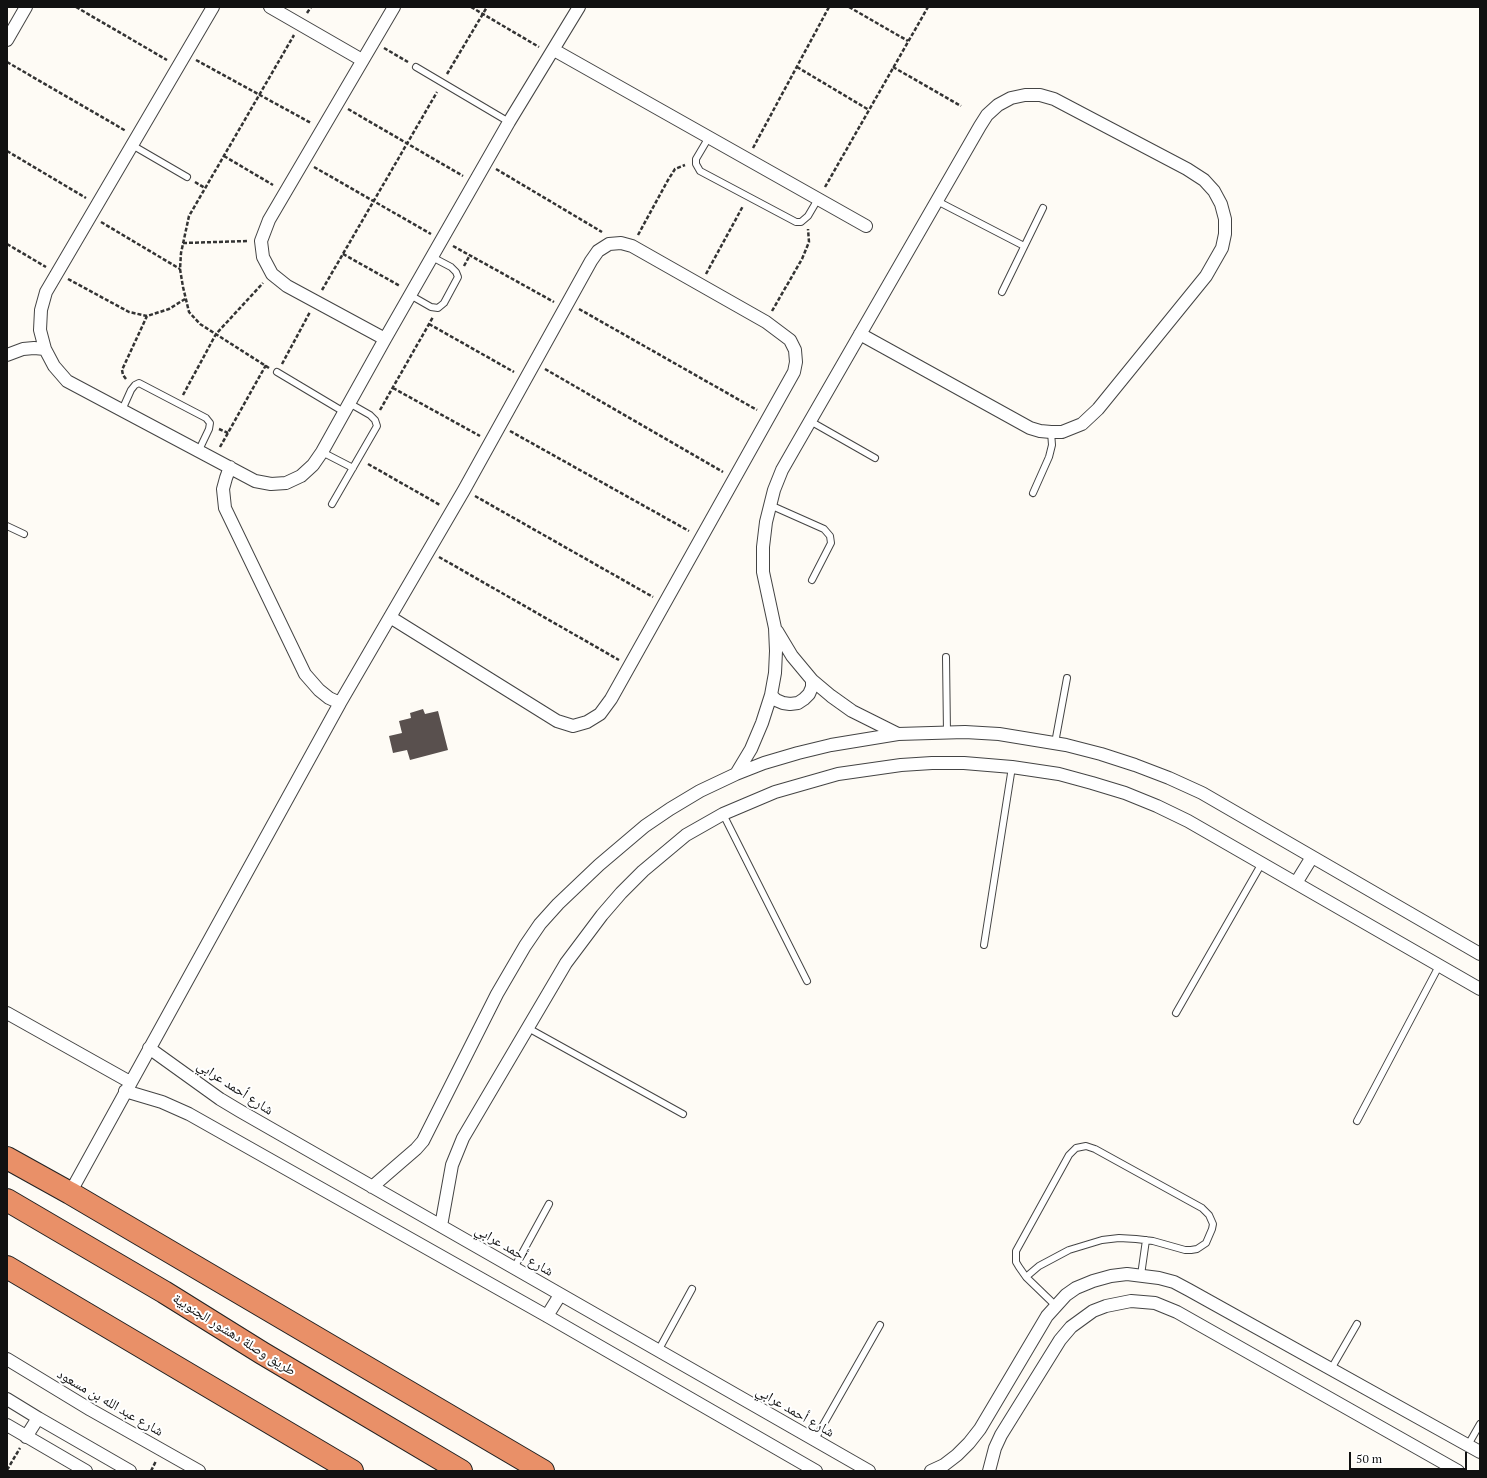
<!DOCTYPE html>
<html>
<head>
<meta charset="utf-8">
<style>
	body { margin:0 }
	#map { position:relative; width:1487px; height:1478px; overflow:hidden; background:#fefbf5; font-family:"PT Serif",serif }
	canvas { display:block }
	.frame { position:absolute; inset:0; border:8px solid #111; pointer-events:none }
	.scale { position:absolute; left:1349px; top:1452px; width:118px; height:18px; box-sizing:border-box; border:2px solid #111; border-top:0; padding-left:5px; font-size:12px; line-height:14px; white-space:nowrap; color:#111; -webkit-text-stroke:3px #fff; paint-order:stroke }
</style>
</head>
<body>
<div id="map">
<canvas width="1487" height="1478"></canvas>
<div class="frame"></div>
<div class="scale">50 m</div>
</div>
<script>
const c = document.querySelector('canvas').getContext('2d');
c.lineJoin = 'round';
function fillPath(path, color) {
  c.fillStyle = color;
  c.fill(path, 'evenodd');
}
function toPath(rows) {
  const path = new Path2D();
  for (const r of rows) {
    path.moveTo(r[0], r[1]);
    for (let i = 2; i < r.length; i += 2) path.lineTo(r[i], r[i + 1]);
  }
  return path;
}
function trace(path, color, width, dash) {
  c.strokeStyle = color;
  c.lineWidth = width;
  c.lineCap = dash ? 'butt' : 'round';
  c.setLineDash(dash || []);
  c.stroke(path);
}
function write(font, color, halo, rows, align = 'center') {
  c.font = font + ' "PT Serif","Noto Naskh Arabic",serif';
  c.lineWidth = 4;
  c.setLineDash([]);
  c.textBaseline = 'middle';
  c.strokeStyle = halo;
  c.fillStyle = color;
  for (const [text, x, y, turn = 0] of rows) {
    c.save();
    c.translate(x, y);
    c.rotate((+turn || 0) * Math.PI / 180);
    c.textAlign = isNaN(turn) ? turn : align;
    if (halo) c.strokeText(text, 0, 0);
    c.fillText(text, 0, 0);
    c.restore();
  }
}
const building = toPath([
	[423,709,425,714,438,711,448,750,410,760,407,750,393,753,389,736,402,733,399,721,411,718,410,713]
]);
const path = toPath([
	[76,7,167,60],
	[471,7,539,47],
	[849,7,908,41],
	[307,13,311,7],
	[384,48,408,62],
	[196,60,311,123],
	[7,62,126,131],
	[797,67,869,110],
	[893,67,961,106],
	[447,74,487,7],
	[348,109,463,176],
	[753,148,829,7],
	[7,151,86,198],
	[224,156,273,185],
	[314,167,431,234],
	[496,169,602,232],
	[195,182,205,188],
	[825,187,928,7],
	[101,222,180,269],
	[638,235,668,180,675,169,685,165],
	[183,243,248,241],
	[7,244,46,267],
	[453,246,554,302],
	[343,254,400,286],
	[464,266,470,255],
	[706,274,743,206],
	[68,279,129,312,147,316,169,309,185,299],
	[322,290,437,92],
	[579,309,757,410],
	[772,311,802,259,809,242,808,229],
	[429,324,514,372],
	[282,364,310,312],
	[269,368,200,324,189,312,183,287,180,269,181,253,189,216,294,35],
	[545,369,723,472],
	[126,379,123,375,122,370,147,316],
	[393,388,480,436],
	[183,395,216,334,263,283],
	[380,410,433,317],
	[219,429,228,433],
	[510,431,689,531],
	[220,447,266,365],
	[368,464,440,505],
	[475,496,653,597],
	[439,557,619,660],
	[7,1470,20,1448],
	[151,1471,156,1461]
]);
const lane = toPath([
	[416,67,509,122],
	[709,137,696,159,696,164,700,171,796,222,801,222,808,216,818,199],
	[132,145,187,177],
	[937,201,1024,246],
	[1002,292,1043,208],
	[410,295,431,307,438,308,444,303,458,277,456,272,451,267,432,257],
	[277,372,344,412],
	[122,410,131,390,135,385,139,383,206,418,210,423,209,429,199,450],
	[810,421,875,458],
	[322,452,353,468],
	[1033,493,1049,457,1052,445,1051,432],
	[332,504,377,426,375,420,370,415,349,403],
	[770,505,824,529,830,536,831,543,812,580],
	[7,526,24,534],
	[946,657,947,733],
	[1055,743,1067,678],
	[723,814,807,981],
	[984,945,1012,767],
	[1176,1013,1262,863],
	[528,1028,683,1114],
	[1357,1121,1439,966],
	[514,1268,549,1204],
	[1141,1275,1146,1240],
	[1026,1277,1039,1266,1069,1250,1102,1240,1119,1238,1136,1239,1153,1241,1185,1250,1191,1250,1197,1249,1206,1243,1212,1229,1213,1224,1209,1215,1202,1208,1095,1149,1086,1146,1076,1148,1069,1155,1016,1251,1016,1262,1019,1267,1026,1277,1056,1306],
	[658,1351,692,1289],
	[1331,1369,1357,1324],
	[814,1441,880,1325],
	[1468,1445,1480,1424]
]);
const street = toPath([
	[213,7,46,292,41,310,40,330,45,349,54,366,67,381,255,481,271,484,286,483,301,476,313,465,322,452,385,339,509,122,579,7],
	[270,7,362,60],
	[7,40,26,7],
	[554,50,866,226],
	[385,339,287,286,272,274,263,257,261,241,269,220,394,7],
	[7,355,23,349,34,348,45,349],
	[230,467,226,478,223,489,225,508,305,674,319,690,329,698,340,703],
	[777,631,792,656,812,680,831,696,852,711,898,734],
	[771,695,776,700,783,703,790,704,798,703,804,699,809,694,812,687,812,680],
	[736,774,751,749,762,723,771,695,775,673,776,651,775,628,763,572,763,547,766,522,774,490,782,470,794,449,980,126,987,115,998,105,1011,98,1025,95,1040,95,1054,99,1187,169,1204,180,1214,191,1221,204,1225,219,1225,234,1222,248,1206,276,1098,409,1082,424,1062,432,1051,432,1040,431,1030,428,860,334],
	[1296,883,1312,857],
	[7,1013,130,1082],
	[149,1048,220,1099,240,1111,869,1471],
	[125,1091,162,1102,189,1114,547,1316,816,1471],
	[372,1187,416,1149,423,1141,497,994,525,946,540,924,558,904,599,865,645,826,670,809,700,791,736,774,764,763,798,753,831,745,898,734,965,732,999,734,1066,745,1101,754,1135,765,1169,778,1202,793,1480,954],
	[70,1193,340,703,390,617,557,721,573,726,587,722,600,714,611,699,794,372,796,362,795,350,790,340,766,322,632,246,621,243,609,244,598,251,591,261,464,490,390,617],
	[441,1226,452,1165,463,1138,566,963,602,915,621,893,643,871,686,835,723,814,775,792,838,774,901,765,932,763,964,763,1012,767,1059,774,1092,783,1125,793,1157,806,1188,821,1480,989],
	[547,1316,560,1295],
	[7,1359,91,1410,199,1471],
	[7,1399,38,1418,130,1471],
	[7,1425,86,1471],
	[26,1437,38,1418],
	[931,1471,944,1465,957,1455,969,1443,980,1429,1047,1316,1066,1295,1076,1288,1093,1281,1111,1276,1127,1274,1159,1278,1174,1282,1189,1290,1480,1452],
	[989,1471,995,1448,1001,1435,1060,1340,1071,1327,1093,1311,1106,1306,1131,1301,1155,1303,1177,1312,1458,1471]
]);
const highway = toPath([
	[7,1158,70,1193,543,1471],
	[7,1200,164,1292,262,1353,461,1471],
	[7,1267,352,1471]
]);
const streetNames = [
	["شارع أحمد عرابي",235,1088,33],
	["شارع أحمد عرابي",514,1251,30],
	["طريق وصلة دهشور الجنوبية",234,1335,32],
	["شارع عبد الله بن مسعود",110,1403,30],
	["شارع أحمد عرابي",795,1412,30]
];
fillPath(building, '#59504e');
trace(lane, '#444', 8);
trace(street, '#444', 14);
trace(highway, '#222', 24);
trace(path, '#333', 2.5, [4, 2]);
trace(lane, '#fff', 6);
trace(street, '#fff', 12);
trace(highway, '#e99068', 22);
write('14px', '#111', '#fff', streetNames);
</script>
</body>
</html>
